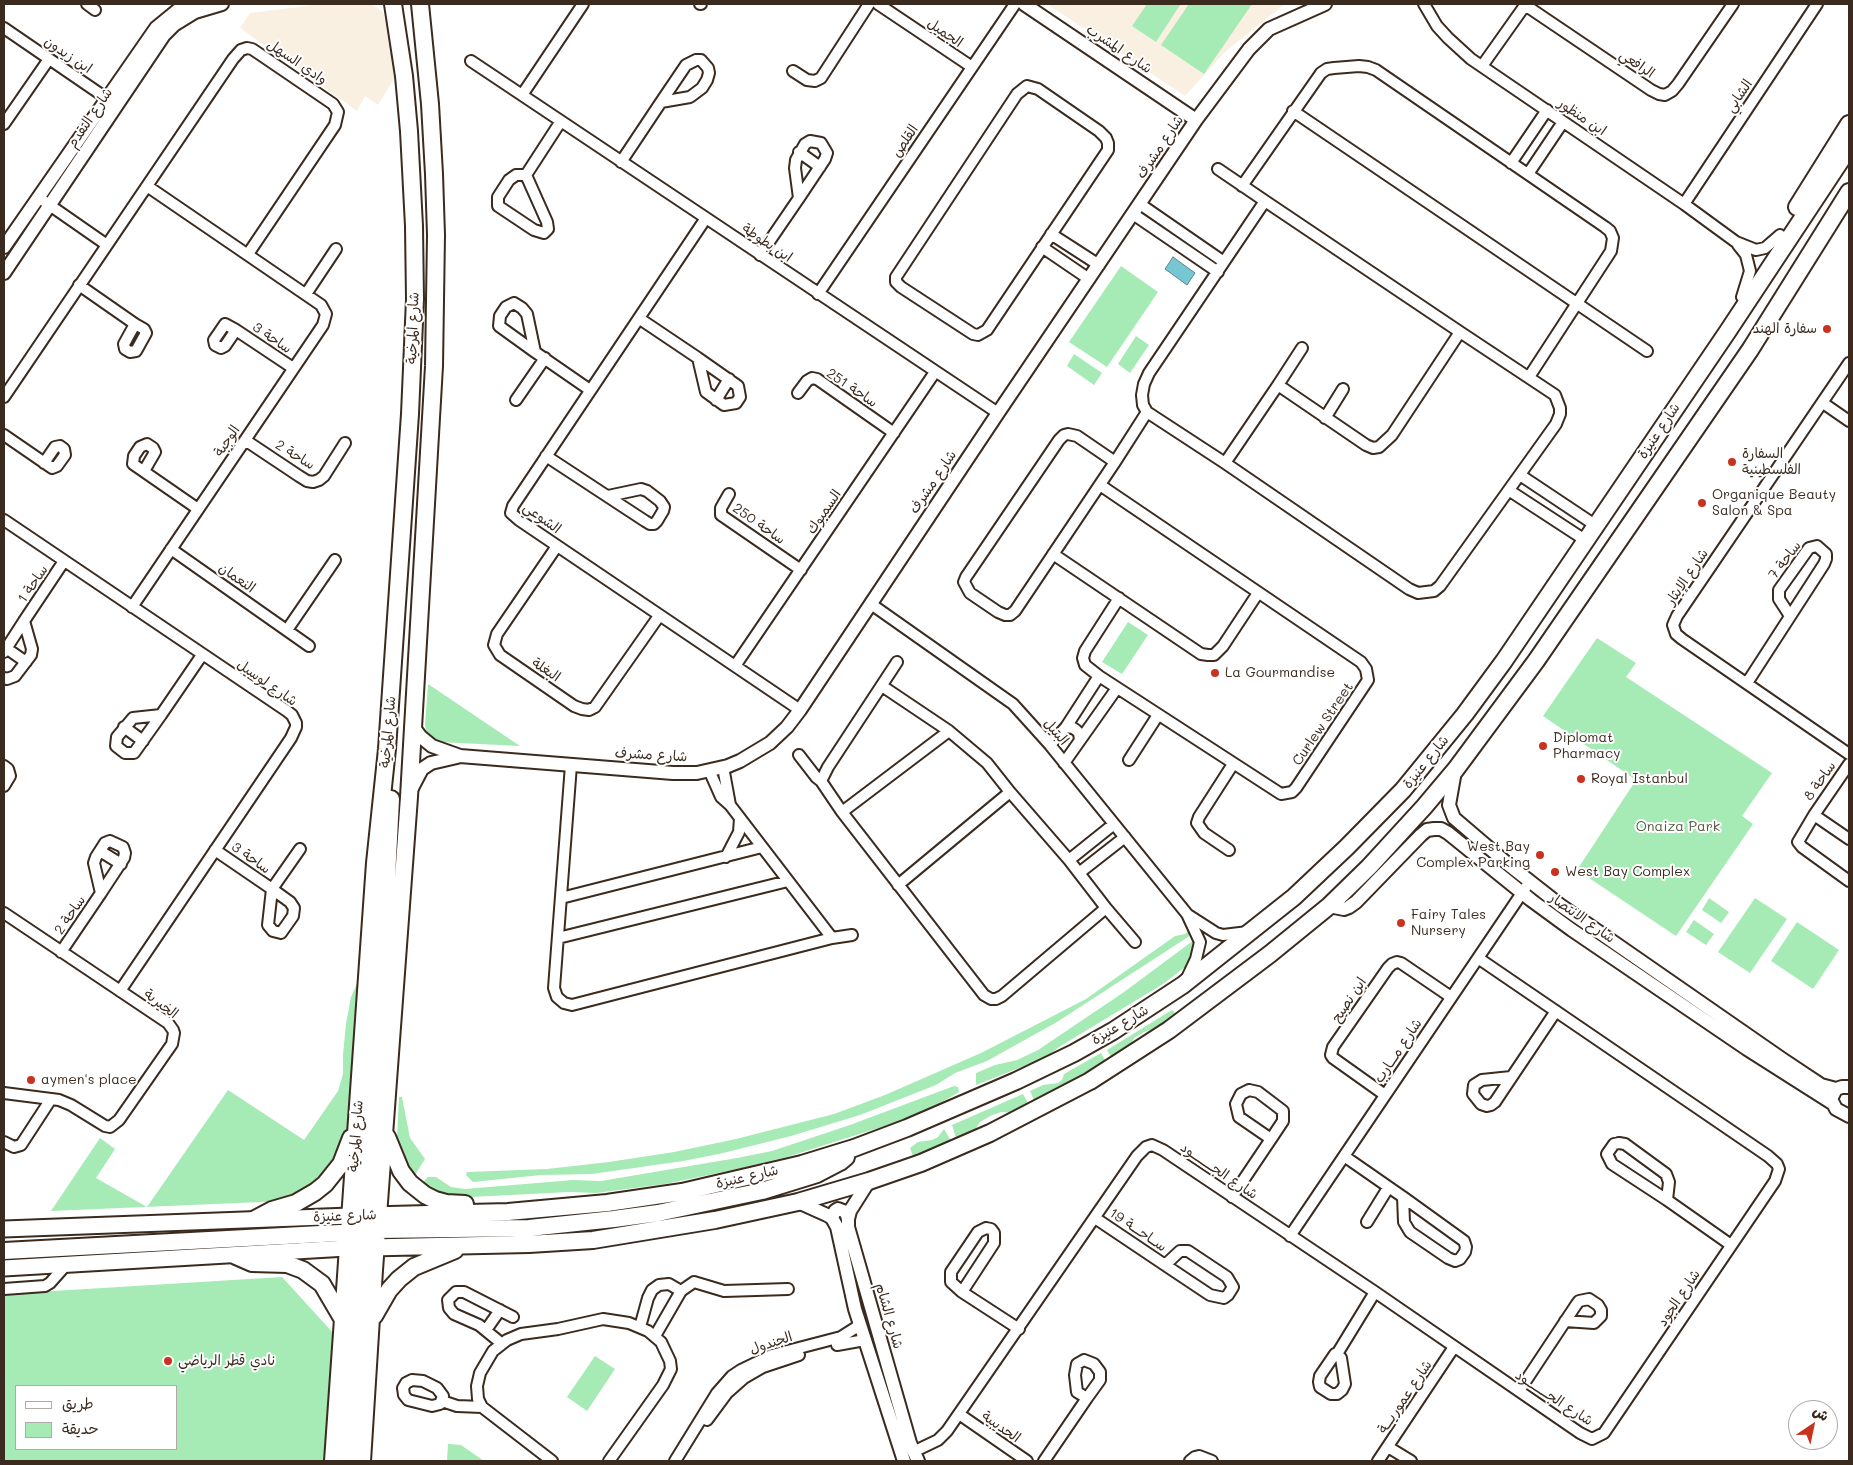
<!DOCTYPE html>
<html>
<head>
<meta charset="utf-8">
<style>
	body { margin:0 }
	#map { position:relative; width:1853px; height:1465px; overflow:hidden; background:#fff; font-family:Mali,"Playpen Sans Arabic",sans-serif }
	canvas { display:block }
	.frame { position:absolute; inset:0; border:5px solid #3b2a1e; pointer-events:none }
	.legend { position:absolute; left:15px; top:1385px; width:162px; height:65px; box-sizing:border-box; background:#fff; border:1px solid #b1aaa5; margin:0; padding:6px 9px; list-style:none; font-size:15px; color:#3b2a1e }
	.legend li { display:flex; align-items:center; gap:10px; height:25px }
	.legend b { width:25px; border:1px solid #b1aaa5 }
	.north { position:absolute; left:1788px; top:1400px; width:50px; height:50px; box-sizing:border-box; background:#fff; border:1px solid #b1aaa5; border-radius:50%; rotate:34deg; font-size:14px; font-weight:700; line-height:20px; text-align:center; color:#3b2a1e }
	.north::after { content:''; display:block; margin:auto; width:18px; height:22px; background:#c8321e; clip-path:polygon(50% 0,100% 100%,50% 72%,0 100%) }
</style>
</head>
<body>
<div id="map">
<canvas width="1853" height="1465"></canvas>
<div class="frame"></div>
<ul class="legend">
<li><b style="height:6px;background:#fff"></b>طريق</li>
<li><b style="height:14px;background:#a6eab5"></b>حديقة</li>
</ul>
<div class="north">ش</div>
</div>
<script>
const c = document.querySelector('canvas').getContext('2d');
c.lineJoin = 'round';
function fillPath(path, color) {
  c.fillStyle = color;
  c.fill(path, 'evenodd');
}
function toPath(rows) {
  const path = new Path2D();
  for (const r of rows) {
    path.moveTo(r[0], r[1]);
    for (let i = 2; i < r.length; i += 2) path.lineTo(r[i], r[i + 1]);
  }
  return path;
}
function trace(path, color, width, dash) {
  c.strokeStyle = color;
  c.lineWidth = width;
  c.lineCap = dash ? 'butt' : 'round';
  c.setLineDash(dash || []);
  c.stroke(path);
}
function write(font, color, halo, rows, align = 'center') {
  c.font = font + ' Mali,"Playpen Sans Arabic",sans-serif';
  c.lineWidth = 4;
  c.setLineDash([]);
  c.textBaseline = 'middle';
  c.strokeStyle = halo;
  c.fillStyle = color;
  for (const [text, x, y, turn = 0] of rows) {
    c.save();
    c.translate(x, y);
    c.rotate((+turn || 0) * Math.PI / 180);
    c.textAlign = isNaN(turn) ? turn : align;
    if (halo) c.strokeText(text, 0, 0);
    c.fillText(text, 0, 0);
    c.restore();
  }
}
const built = toPath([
	[322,4,371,4,383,12,397,74,378,105,365,96,357,111,240,28,250,13],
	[1047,4,1285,4,1226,51,1185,96]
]);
const green = toPath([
	[1147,4,1177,4,1180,5,1156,42,1132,26],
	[1189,4,1252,4,1204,74,1161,45],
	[1121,266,1158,292,1107,367,1069,342],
	[1136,336,1149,345,1130,373,1118,364],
	[1074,354,1102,373,1094,385,1067,366],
	[1128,622,1148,635,1122,674,1102,662],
	[1597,638,1636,663,1626,677,1772,773,1742,816,1753,824,1676,936,1577,870,1636,780,1543,716],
	[428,684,520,746,439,742,431,738,427,734,425,725],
	[1709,898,1729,912,1721,923,1702,910],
	[1755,898,1787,919,1750,973,1718,952],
	[1694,920,1714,934,1706,945,1686,932],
	[1797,922,1839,950,1813,989,1771,961],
	[1189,930,1192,933,1188,937,1057,1022,987,1061,955,1073,936,1085,860,1115,791,1136,719,1154,683,1161,592,1174,541,1175,473,1182,466,1175,467,1172,547,1169,609,1162,674,1152,736,1139,834,1114,885,1095,981,1053,1086,999,1175,936,1185,934],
	[1194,940,1196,945,1189,964,1163,984,1059,1047,1047,1057,976,1085,976,1073,995,1065,1017,1060,1038,1050,1124,992],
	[358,981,357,1021,346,1143,317,1186,284,1201,51,1211,100,1138,115,1149,96,1178,147,1207,228,1090,304,1140,338,1091,343,1074,343,1054,346,1024,351,997],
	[1172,1010,1177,1015,1157,1029,1146,1031,1134,1038,1129,1048,1112,1059,1107,1050],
	[1101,1053,1106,1062,1035,1103,1030,1091,1043,1085,1058,1083,1062,1080,1064,1074],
	[954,1086,958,1087,959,1092,925,1112,910,1118,787,1157,738,1169,665,1184,596,1193,569,1192,451,1198,420,1185,428,1177,436,1177,451,1187,465,1189,573,1180,601,1181,737,1158,772,1151,850,1125],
	[1023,1094,1029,1105,1013,1113,1002,1112,992,1115,980,1122,975,1130,956,1138,952,1125],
	[399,1097,402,1097,410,1138,425,1159,413,1178,400,1153,397,1137],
	[944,1129,951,1141,913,1156,910,1148,918,1142,932,1140,938,1137],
	[282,1277,335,1335,326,1461,4,1461,4,1294],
	[16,1386,176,1386,176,1449,16,1449],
	[595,1356,615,1369,587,1411,567,1397],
	[448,1444,461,1445,484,1461,447,1461]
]);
const water = toPath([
	[1173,257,1195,273,1187,285,1165,269,1173,257]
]);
const minor = toPath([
	[87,4,95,10],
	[700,4,701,4],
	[878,4,972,67],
	[1424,4,1437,26,1448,38,1471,59,1684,204,1736,242,1756,250,1765,248,1780,235],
	[1525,5,1651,90,1659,94,1665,95,1672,91,1678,84,1733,4],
	[4,28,112,102],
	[696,60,701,60,708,68,709,73,707,80,702,88,690,97,661,102,686,65,696,60],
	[471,61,998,413],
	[1482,66,1526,4],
	[793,71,807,80,815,81,821,78,869,4],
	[1027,86,1038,89,1099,131,1106,138,1108,143,1108,150,987,330,978,335,973,334,901,287,896,282,896,277,1017,94,1027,86],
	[522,95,583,4],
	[1293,111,1647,351],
	[4,124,49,59],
	[810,141,821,143,827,153,825,159,799,198,795,168,796,160,805,144,810,141],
	[799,152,820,167],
	[621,162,661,102],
	[1511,163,1547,110],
	[1218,169,1265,201,1460,332,1555,395,1560,408,1560,414,1556,424,1440,586,1434,591,1418,593,1409,589,1225,463,1147,412,1143,405,1142,395,1144,384,1149,373,1265,201],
	[1528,174,1563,122],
	[516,175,526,175,547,222,548,229,544,233,534,230,498,206,498,197,509,180,516,175],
	[526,175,561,121],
	[1242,186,1321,73,1327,69,1334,68,1359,66,1368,67,1376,70,1605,227,1610,231,1613,238,1611,251,1529,377],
	[38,197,107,245],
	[1140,204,1224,262],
	[1684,204,1817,4],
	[1133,214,1218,272],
	[706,218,513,506,511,513,519,520,800,710],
	[1051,234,1099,265],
	[1738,245,1746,255,1750,271,1742,297],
	[1042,247,1089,279],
	[760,255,799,198],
	[79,285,135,324],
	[306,294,336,249],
	[818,294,1015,4],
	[514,303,522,308,527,314,535,352,499,326,500,316,506,307,514,303],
	[640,319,698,358],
	[135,324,144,329,146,333,136,351,130,352,125,349,124,344,135,324],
	[225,324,236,330,225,346,221,348,215,345,214,340,225,324],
	[236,330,293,368],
	[535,352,590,390],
	[698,358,738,386,740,397,736,403,724,405,706,392,698,358],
	[1849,363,1677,616,1673,625,1676,634,1682,639,1849,754],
	[1278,385,1302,348],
	[798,393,807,381,812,378,817,379,894,433],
	[4,397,233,59,241,50,247,48,252,49,261,55,333,104,338,112,335,125,248,254],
	[516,400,545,358],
	[716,400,729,379],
	[1823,403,1849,421],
	[1325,418,1343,389],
	[4,435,52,468,57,466,65,455,64,449,60,446,55,447,44,463],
	[245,440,299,476,307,481,313,482,319,480,324,476,345,443],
	[546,456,645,521,650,524,654,524,657,521,663,511,664,507,660,501,647,491,641,489,608,496],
	[1115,462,1077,436,1068,434,1064,435,1059,440,966,577,964,582,970,593,998,612,1005,615,1010,615,1015,611,1115,462,1147,412],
	[1225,463,1278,385,1366,445,1373,448,1379,447,1392,435,1460,332],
	[144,471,155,452,153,448,147,444,140,447,134,456,133,464,198,509],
	[1520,475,1595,525],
	[1100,485,1361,662,1366,669,1368,680,1296,788,1292,792,1281,794,1099,676,1085,665,1083,658,1085,651,1119,598],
	[1510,491,1585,540],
	[729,494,721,508,721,515,801,570],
	[4,520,287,711,292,715,296,723,296,727,291,738,120,991],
	[557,546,497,634,494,645,500,655,574,706,582,709,589,710,595,707,659,616],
	[171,549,309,646],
	[1053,554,1201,654,1208,655,1214,655,1223,646,1258,593],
	[871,604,1013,704,1050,745,1187,914,1200,942,1196,959,1187,978],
	[132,607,323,325,326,314,321,305,147,186],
	[24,621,64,561],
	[287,630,335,560],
	[6,648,26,662],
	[4,652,24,621,32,649,31,655,15,676,7,679,4,678],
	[735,666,935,372],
	[1747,683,1824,564,1826,559,1826,554,1817,546,1809,548,1779,590,1779,599,1790,616],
	[882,686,949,731,987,763,1010,792,1069,860,1106,908,1002,996,996,999,991,999,984,995,842,812,821,781,828,767,897,662],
	[161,715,134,753,125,753,116,746,117,737,133,718,161,715],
	[161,715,202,655],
	[124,727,143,741],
	[1066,727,1073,728,1076,730,1079,733,1080,740],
	[1050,745,1066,727,1099,676],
	[799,755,816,777,821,781],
	[1129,760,1158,715],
	[1064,763,1117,688],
	[1849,764,1814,815,1798,842,1802,847,1849,881],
	[571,765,554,988,557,997,564,1003,572,1005,832,938,852,935],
	[4,766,8,769,10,776,4,786],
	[723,767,730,805],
	[709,770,721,797,730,805,832,938],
	[842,812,949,731],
	[1814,815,1849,839],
	[110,841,123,847,125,853,124,858,101,893,94,863,96,857,105,843,110,841],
	[215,850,272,889,300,849],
	[1229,850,1204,833,1197,823,1199,817,1233,764],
	[100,851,121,864],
	[726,857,739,832,740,818],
	[1069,860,1114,824],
	[1079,873,1125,837],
	[898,885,1010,792],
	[272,889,290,902,294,908,293,916,281,933,273,931,268,925,272,889],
	[561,898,762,847],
	[1106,908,1135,942],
	[4,913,168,1023,173,1030,174,1033,172,1044,119,1120,110,1127,105,1126,71,1105,59,1100,4,1093],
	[1188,915,1216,933,1223,935,1248,932],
	[558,938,788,881],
	[61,952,101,893],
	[1511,1077,1482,1080,1474,1085,1473,1094,1481,1104,1487,1106,1491,1105,1495,1102,1556,1011],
	[1249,1090,1258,1092,1283,1111,1283,1121,1271,1139,1239,1117,1236,1104,1241,1094,1249,1090],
	[1385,1095,1333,1058,1331,1055,1333,1047,1388,968,1392,964,1397,962,1401,963,1451,997],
	[4,1142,14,1147,21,1145,51,1099],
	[1619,1143,1625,1144,1666,1174,1669,1182,1667,1200,1612,1164,1607,1154,1614,1144,1619,1143],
	[1344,1156,1403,1197],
	[1232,1197,1271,1139],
	[1403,1197,1464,1241,1466,1247,1465,1252,1460,1259,1455,1261,1448,1258,1410,1232,1404,1222,1403,1197],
	[1667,1200,1731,1245],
	[1095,1218,1165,1265,1210,1295,1224,1298,1228,1295,1233,1287,1227,1277,1188,1251,1180,1251,1165,1265],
	[1367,1222,1388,1188],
	[986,1228,991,1229,994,1233,994,1243,962,1292,951,1282,951,1272,978,1232,986,1228],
	[1290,1236,1526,887],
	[4,1289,45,1286,50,1283,66,1265],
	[962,1292,1019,1329],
	[640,1327,648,1298,652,1290,659,1285,669,1284,681,1291],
	[486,1330,500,1310],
	[655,1336,681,1291,694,1282,724,1291,788,1289],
	[501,1343,479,1325,454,1314,449,1308,448,1300,456,1292,464,1292,513,1317],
	[837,1345,865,1340],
	[1335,1354,1337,1354,1341,1358,1345,1384,1342,1390,1337,1394,1331,1394,1320,1387,1319,1382,1320,1376,1335,1354],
	[1337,1354,1375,1292],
	[1084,1360,1094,1364,1100,1372,1100,1380,1087,1398,1077,1392,1075,1375,1077,1364,1084,1360],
	[412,1380,423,1381,437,1388,443,1396,440,1404,432,1406,408,1400,404,1395,403,1388,406,1383,412,1380],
	[1519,1391,1576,1305,1579,1301,1589,1299,1598,1305,1601,1310,1601,1316,1594,1323,1565,1321],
	[442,1401,457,1406,482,1407],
	[959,1414,1027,1461],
	[707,1420,727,1393,744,1378,763,1367,799,1355],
	[1388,1447,1411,1461],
	[913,1452,938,1440,947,1431,1137,1156,1146,1147,1152,1145,1163,1150,1375,1292,1580,1433,1592,1439,1604,1433,1775,1181,1779,1169,1777,1164,1768,1156,1478,958],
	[552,1461,482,1407,478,1399,477,1386,480,1373,493,1351,507,1340,521,1334,558,1329,603,1319,629,1323,648,1331,661,1342,670,1361,671,1369,663,1385,609,1461],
	[675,1461,717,1393,732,1376,741,1370,772,1355,841,1337,860,1325],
	[1044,1461,1087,1398],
	[1190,1461,1195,1457,1199,1456,1212,1461],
	[1378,1461,1454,1347]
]);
const tertiary = toPath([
	[1024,4,1196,120],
	[4,247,156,28,178,10,192,4],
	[4,273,164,35,174,25,195,12,222,4],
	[412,725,421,737,432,746,460,756,673,773,697,773,728,766,740,761,770,743,787,727,800,710,998,413,1196,120,1249,49,1269,29,1325,4],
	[1455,771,1449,805,1454,818,1509,865,1560,905,1782,1059,1821,1085,1836,1089],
	[412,788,422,769,431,763,457,757],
	[1329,906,1344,909,1349,907,1356,902,1421,835,1427,830,1434,829,1441,829,1448,833,1531,900,1572,930,1747,1049,1832,1103],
	[1849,1087,1842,1087,1836,1089,1831,1099,1836,1109,1849,1116],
	[869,1181,850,1211,848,1219,848,1227,910,1443,918,1461],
	[798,1202,827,1215,832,1218,837,1227,855,1309,904,1461],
	[832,1218,835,1211,838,1209,846,1212,848,1219]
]);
const primary = toPath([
	[4,1229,350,1216],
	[4,1268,347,1248]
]);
const trunk = toPath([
	[1797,207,1849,124],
	[387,1137,401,1171,410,1183,425,1195,435,1200,446,1203,465,1204],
	[350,1216,508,1212,607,1203,682,1192,802,1164,854,1148,907,1128,1016,1081,1074,1053,1113,1031,1183,985,1294,897,1347,847,1403,790,1465,714,1504,661,1728,331,1849,148],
	[255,1219,272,1210,296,1203,315,1192,325,1184,341,1164,351,1138],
	[365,1226,364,1215,384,937,391,799],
	[347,1248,529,1244,593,1240,715,1220,798,1202,869,1181,921,1163,990,1133,1090,1081,1169,1030,1270,954,1329,906,1369,867,1424,807,1456,769,1536,661,1750,350,1849,192],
	[347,1248,361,1236,377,1230,529,1228,614,1219,658,1213,762,1191,817,1174,840,1162,846,1157],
	[4,1251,358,1232],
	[236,1256,252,1263,287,1264,303,1270,322,1284,342,1318],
	[374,1316,389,1290,399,1279,414,1267,455,1250],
	[333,1461,375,863,387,749,410,414,415,299,414,226,409,131,404,76,393,4],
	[349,1461,353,1402,361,1236],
	[362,1461,374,1270,409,797,434,366,436,235,434,174,430,104,420,4]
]);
const markers = [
	[1827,329,5,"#c8321e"],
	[1732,462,5,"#c8321e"],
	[1702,503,5,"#c8321e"],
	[1215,673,5,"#c8321e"],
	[1543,746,5,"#c8321e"],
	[1581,779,5,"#c8321e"],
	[1540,855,5,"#c8321e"],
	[1555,872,5,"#c8321e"],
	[1401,923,5,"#c8321e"],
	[31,1080,5,"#c8321e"],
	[168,1361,5,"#c8321e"]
];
const streetNames = [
	["الجميل",945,33,34],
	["شارع المشرب",1119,49,34],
	["ابن زيدون",68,55,34],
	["وادي السهل",297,62,34],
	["الرافعي",1637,64,34],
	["الشابي",1739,96,-56],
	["ابن منظور",1582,117,34],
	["شارع التقدم",90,118,-56],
	["القلص",905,141,-56],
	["شارع مشرف",1160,147,-56],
	["ابن بطوطة",767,243,34],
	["شارع المرخية",413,328,-88],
	["ساحة 3",272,338,34],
	["ساحة 251",852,388,34],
	["شارع عنيزة",1659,431,-56],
	["الوجبة",227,441,-56],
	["ساحة 2",295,455,31],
	["شارع مشرف",933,482,-56],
	["السمبوك",824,512,-56],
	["الشوعي",542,518,36],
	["ساحة 250",759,524,35],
	["ساحة 7",1785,560,-53],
	["شارع الإيثار",1687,577,-56],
	["النعمان",237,578,35],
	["ساحة 1",33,584,-56],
	["البغلة",546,670,34],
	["شارع لوسيل",267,683,35],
	["Curlew Street",1323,724,-56],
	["شارع المرخية",388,732,-85],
	["البتيل",1056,732,49],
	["شارع مشرف",651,755,3],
	["شارع عنيزة",1426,762,-51],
	["ساحة 8",1820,781,-55],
	["ساحة 3",251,858,35],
	["ساحة 2",70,915,-56],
	["شارع الانتصار",1582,918,35],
	["ابن نصيح",1349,1000,-56],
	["الخيرية",161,1004,37],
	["شارع عنيزة",1120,1025,-31],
	["شارع مـــارب",1398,1051,-56],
	["شارع المرخية",356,1136,-86],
	["شارع الجــــــــود",1219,1171,34],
	["شارع عنيزة",747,1177,-13],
	["شارع عنيزة",345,1216,-2],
	["ســاحـــة 19",1138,1230,34],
	["شارع الجود",1679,1298,-56],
	["شارع الشام",889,1316,74],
	["الجندول",771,1343,-18],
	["شارع عموريـــة",1405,1397,-56],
	["شارع الجــــــــود",1554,1398,33],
	["الحديبية",1001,1427,35]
];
const poiNames = [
	["سفارة الهند",1817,329,"right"],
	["السفارة",1742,454],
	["الفلسطينية",1742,470],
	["Organique Beauty",1712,495],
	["Salon & Spa",1712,511],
	["La Gourmandise",1225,673],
	["Diplomat",1553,738],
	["Pharmacy",1553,754],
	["Royal Istanbul",1591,779],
	["West Bay",1530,847,"right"],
	["Complex Parking",1530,863,"right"],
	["West Bay Complex",1565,872],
	["Fairy Tales",1411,915],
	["Nursery",1411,931],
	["aymen's place",41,1080],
	["نادي قطر الرياضي",178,1361]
];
const parkNames = [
	["Onaiza Park",1678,827]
];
fillPath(built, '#faf0e2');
fillPath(green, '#a6eab5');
fillPath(water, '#77c6d3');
trace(water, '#5f888b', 1);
trace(minor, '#3b2a1e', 14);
trace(tertiary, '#3b2a1e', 16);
trace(primary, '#3b2a1e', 19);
trace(trunk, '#3b2a1e', 20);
trace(minor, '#fff', 10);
trace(tertiary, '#fff', 12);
trace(primary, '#fff', 15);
trace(trunk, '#fff', 16);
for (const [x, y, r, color] of markers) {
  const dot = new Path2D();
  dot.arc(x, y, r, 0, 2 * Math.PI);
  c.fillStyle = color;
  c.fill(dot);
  trace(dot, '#fff', 2);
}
write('14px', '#3b2a1e', '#fff', streetNames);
write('14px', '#3b2a1e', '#fff', poiNames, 'left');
write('14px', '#565a44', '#fff', parkNames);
</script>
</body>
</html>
